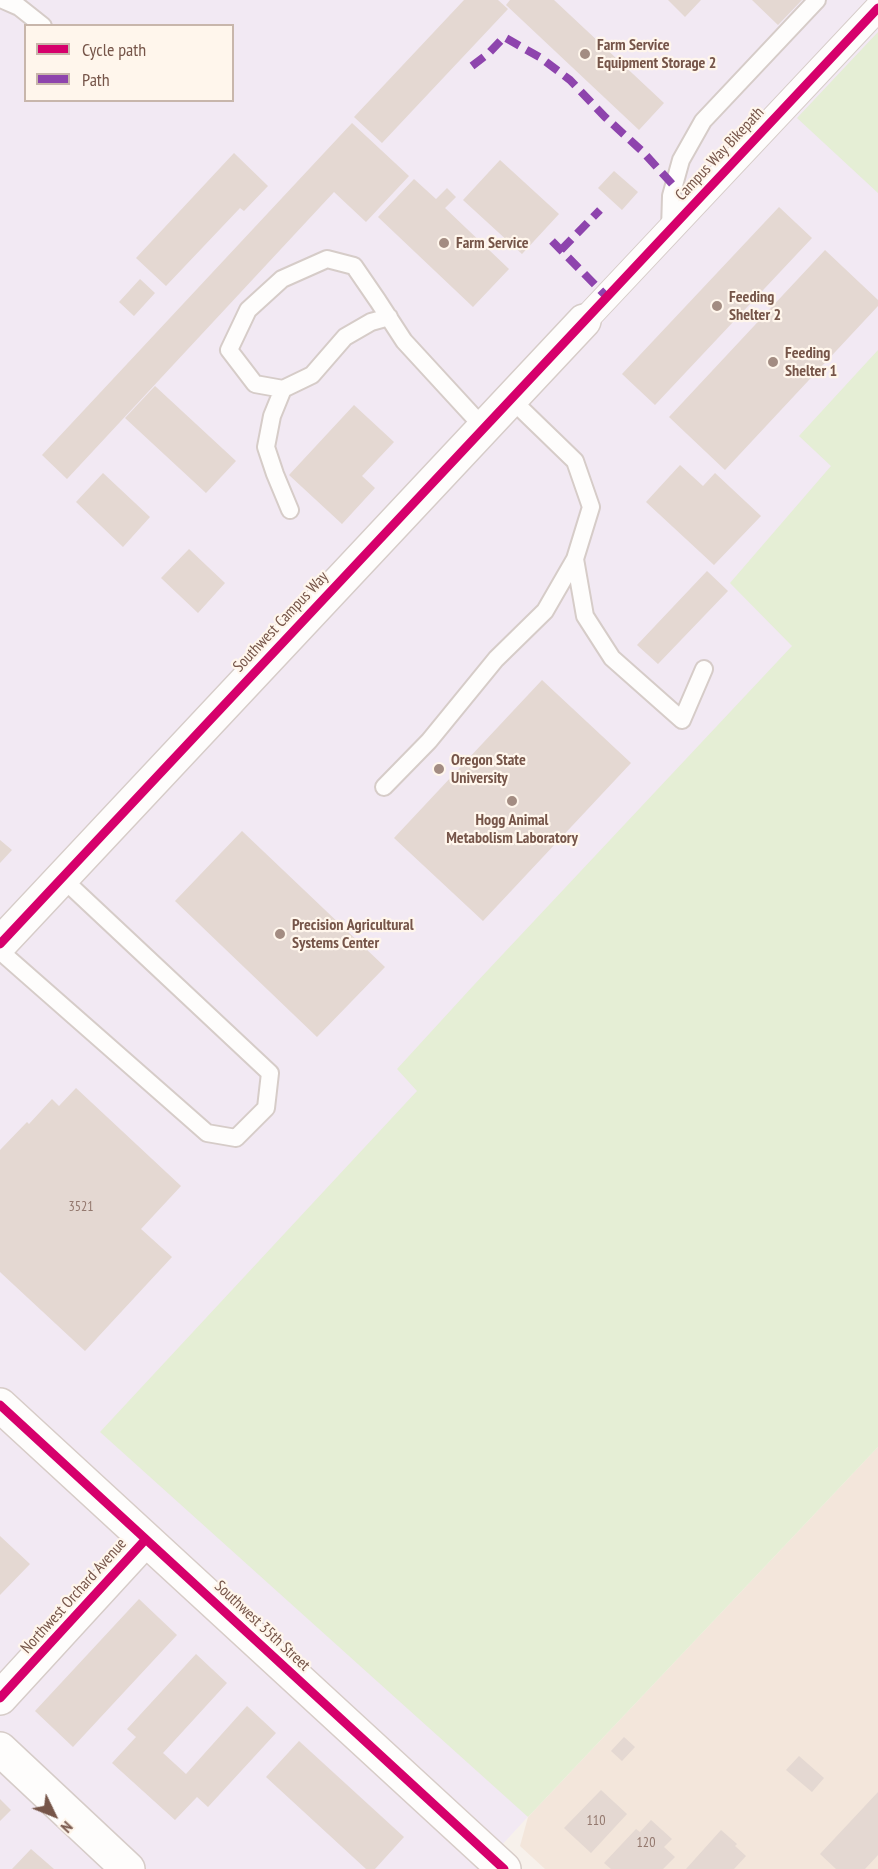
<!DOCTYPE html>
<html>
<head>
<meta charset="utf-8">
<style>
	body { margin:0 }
	#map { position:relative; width:878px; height:1869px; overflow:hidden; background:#f7f1eb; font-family:"PT Sans Narrow",sans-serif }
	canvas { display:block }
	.legend { position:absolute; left:24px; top:24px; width:210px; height:78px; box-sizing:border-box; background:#fff6ec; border:2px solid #c8b6ab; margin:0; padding:8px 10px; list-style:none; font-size:18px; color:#765549 }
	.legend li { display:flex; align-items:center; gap:12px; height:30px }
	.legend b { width:30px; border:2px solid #c8b6ab }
	.north { position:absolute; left:24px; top:1785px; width:60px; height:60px; -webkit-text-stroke:4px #fff6ec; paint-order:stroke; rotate:133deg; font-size:16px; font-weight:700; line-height:24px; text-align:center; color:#765549 }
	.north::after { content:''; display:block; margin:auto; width:21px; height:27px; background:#765549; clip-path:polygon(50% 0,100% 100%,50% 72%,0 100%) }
</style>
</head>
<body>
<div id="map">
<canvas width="878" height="1869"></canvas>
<ul class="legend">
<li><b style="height:8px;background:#d6006c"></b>Cycle path</li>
<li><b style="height:8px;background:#8e44ad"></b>Path</li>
</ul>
<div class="north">N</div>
</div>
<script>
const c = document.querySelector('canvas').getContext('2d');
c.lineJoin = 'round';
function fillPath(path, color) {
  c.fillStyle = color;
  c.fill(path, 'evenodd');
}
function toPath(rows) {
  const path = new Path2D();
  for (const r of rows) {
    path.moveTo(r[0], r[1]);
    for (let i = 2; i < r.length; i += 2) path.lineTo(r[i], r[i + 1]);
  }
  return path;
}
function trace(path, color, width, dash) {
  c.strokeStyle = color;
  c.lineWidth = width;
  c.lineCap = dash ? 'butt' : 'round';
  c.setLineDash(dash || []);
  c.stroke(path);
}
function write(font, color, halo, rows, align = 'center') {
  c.font = font + ' "PT Sans Narrow",sans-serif';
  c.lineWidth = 4.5;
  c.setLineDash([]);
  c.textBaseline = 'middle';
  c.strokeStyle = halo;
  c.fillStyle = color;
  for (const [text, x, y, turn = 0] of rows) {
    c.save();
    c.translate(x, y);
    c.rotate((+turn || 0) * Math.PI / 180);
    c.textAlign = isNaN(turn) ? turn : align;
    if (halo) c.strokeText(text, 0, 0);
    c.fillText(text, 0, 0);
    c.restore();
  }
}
const residential = toPath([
	[878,1447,878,1869,545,1869,520,1846,528,1817]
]);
const education = toPath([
	[0,0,878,0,878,1438,487,1861,495,1869,0,1869],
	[26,26,232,26,232,100,26,100]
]);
const green = toPath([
	[878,32,878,193,797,118],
	[878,350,878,1447,528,1817,100,1432,417,1091,397,1069,473,986,792,646,730,583,831,466,799,436]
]);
const building = toPath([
	[464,0,498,0,508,9,382,143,354,117],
	[510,0,554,0,664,103,639,130,506,5],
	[668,0,701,0,685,17],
	[752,0,802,0,778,25],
	[352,123,409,176,366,222,334,192,67,479,42,455],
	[234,153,268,186,244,211,240,208,166,286,136,258],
	[500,160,559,214,522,254,463,200],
	[614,171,638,192,622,210,598,188],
	[414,179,436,199,447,188,456,197,445,208,509,269,473,307,378,217],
	[779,207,812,238,655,405,622,374],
	[825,250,878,300,878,306,725,470,669,417],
	[140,279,155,293,134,316,119,302],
	[155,386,236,461,206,493,125,418],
	[354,405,394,442,362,476,375,488,342,524,289,475],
	[680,465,703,486,715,473,761,516,714,565,646,502],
	[103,473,150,517,123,547,76,502],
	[189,549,225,583,198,613,161,578],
	[707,571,728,591,658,664,637,645],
	[542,680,631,763,483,921,394,838],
	[242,831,385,967,317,1037,175,901],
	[0,840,12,850,0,863],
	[76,1088,181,1186,141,1229,172,1257,85,1351,0,1272,0,1150,27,1122,29,1124,52,1099,59,1106],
	[0,1536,30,1564,0,1595],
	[139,1599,177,1635,73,1747,35,1711],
	[196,1654,227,1683,163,1753,186,1774,247,1706,276,1733,208,1807,197,1797,175,1820,112,1763,136,1737,127,1729],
	[624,1737,635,1747,622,1761,611,1751],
	[299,1741,404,1837,375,1869,366,1869,266,1777],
	[799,1756,824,1778,812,1792,786,1770],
	[601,1790,627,1814,591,1853,564,1828],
	[878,1792,878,1855,865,1869,836,1869,820,1854],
	[0,1799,11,1810,0,1821],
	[651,1820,672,1839,664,1847,675,1857,663,1869,611,1869,604,1863,636,1829,640,1832],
	[721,1830,737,1844,735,1846,746,1856,734,1869,686,1869],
	[31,1849,54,1869,12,1869]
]);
const service = toPath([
	[3,0,19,7,43,26],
	[670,230,671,196,681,160,703,121,817,0],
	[389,317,371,322,345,337,312,375,283,389,255,384,229,350,248,310,282,279,327,259,354,266,378,301,404,341,484,428],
	[283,389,272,416,266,447,275,474,290,510],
	[575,559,585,616,612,658,682,720,704,669],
	[384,787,429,741,496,659,545,611,575,559,591,507,575,461,511,399],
	[0,951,207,1133,236,1138,266,1108,270,1073,62,878]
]);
const pedestrian = toPath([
	[584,321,878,8]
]);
const minor = toPath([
	[0,944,584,321],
	[0,1698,145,1540],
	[0,1749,128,1869]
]);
const secondary = toPath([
	[0,1405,504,1869]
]);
const quiet = toPath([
	[472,66,489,53,504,37,541,58,570,80,605,117,643,152,674,186],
	[552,241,607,297],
	[561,250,600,210]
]);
const cycleway = toPath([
	[0,944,878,8],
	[0,1405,504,1869],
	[0,1698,145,1540]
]);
const markers = [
	[585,54,6,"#a38c82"],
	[444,243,6,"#a38c82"],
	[717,306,6,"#a38c82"],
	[773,362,6,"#a38c82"],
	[439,769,6,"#a38c82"],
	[512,801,6,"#a38c82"],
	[280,934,6,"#a38c82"]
];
const numberNames = [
	["3521",81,1207],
	["110",596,1821],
	["120",646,1843]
];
const poiNames = [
	["Farm Service",597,45],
	["Equipment Storage 2",597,63],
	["Farm Service",456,243],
	["Feeding",729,297],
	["Shelter 2",729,315],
	["Feeding",785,353],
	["Shelter 1",785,371],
	["Oregon State",451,760],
	["University",451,778],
	["Hogg Animal",512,820,"center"],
	["Metabolism Laboratory",512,838,"center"],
	["Precision Agricultural",292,925],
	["Systems Center",292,943]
];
const streetNames = [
	["Campus Way Bikepath",720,154,-47],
	["Southwest Campus Way",281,622,-47],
	["Northwest Orchard Avenue",74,1596,-48],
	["Southwest 35th Street",262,1626,43]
];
fillPath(residential, '#f3e6db');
fillPath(education, '#f2e9f3');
fillPath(green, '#e5eed5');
fillPath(building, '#e4d8d2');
trace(service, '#d6ccc8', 20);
trace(pedestrian, '#d6ccc8', 28);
trace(minor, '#d6ccc8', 36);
trace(secondary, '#d7ccc7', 36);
trace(service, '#fefdfc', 16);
trace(pedestrian, '#fefdfc', 26);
trace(minor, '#fefdfc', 33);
trace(secondary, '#fefdfc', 33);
trace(quiet, '#8e44ad', 8, [15, 8]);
trace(cycleway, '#d6006c', 9);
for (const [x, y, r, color] of markers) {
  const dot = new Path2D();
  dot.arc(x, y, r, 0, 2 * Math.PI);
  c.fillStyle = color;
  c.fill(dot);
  trace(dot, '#fff6ec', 2);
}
write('14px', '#93786e', null, numberNames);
write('bold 16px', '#765549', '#fff6ec', poiNames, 'left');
write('16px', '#765549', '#fff6ec', streetNames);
</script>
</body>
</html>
